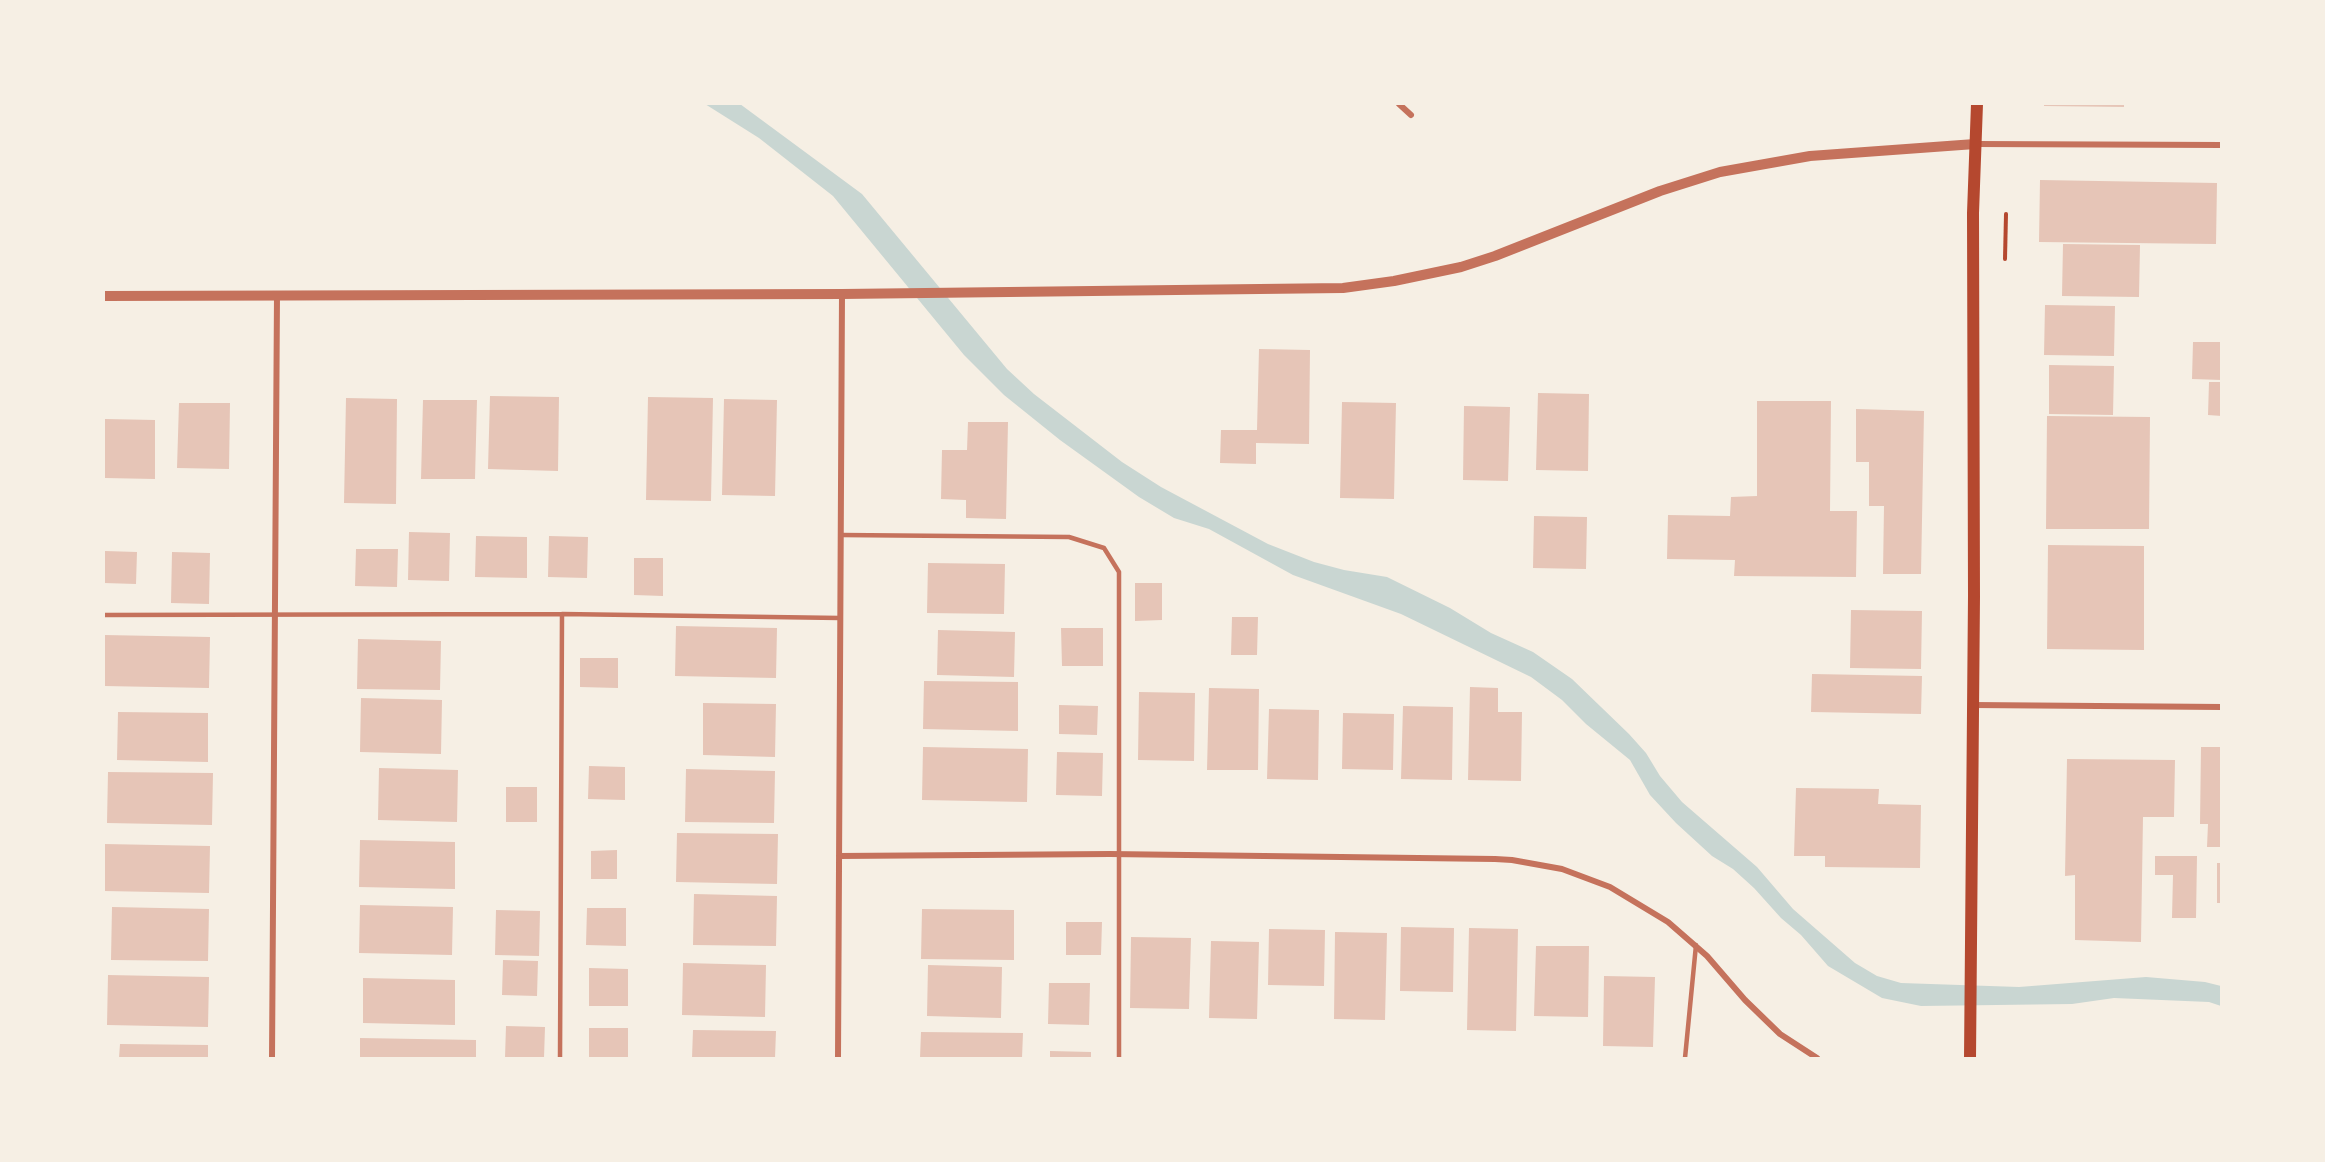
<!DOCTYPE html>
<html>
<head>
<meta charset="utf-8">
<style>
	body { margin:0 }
	#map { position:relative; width:2325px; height:1162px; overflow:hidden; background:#f6efe4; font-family:"PT Sans Narrow",sans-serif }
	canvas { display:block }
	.frame { position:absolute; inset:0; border:105px solid #f6efe4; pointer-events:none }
</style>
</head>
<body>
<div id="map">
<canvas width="2325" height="1162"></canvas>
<div class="frame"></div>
</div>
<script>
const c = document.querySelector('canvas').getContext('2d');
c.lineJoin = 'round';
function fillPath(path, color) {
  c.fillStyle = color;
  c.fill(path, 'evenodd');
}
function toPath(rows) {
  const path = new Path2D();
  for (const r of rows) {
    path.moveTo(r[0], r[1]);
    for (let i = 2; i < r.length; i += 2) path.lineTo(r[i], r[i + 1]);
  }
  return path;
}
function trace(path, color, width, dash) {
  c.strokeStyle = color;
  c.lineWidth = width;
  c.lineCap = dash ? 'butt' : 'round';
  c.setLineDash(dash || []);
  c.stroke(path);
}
const water = toPath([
	[705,104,740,104,862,194,1007,369,1034,394,1122,462,1161,487,1268,544,1314,562,1344,570,1387,577,1450,608,1491,633,1533,652,1572,679,1629,734,1646,753,1660,776,1682,802,1757,867,1793,909,1855,963,1877,976,1901,983,2019,987,2146,977,2205,982,2221,986,2221,1006,2209,1002,2114,998,2072,1004,1921,1006,1882,998,1828,966,1801,935,1781,918,1754,888,1733,869,1712,856,1676,823,1650,795,1630,760,1586,724,1562,700,1531,677,1401,614,1293,575,1209,529,1174,518,1139,497,1060,440,1004,395,964,355,833,196,759,138]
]);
const building = toPath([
	[2044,104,2124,104,2124,107,2044,106],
	[2040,180,2217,183,2216,244,2039,242],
	[2063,244,2140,245,2139,297,2062,296],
	[2045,305,2115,306,2114,356,2044,355],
	[2193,342,2222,342,2222,380,2192,379],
	[1259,349,1310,350,1309,444,1256,443,1256,464,1220,463,1221,430,1257,430],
	[2049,365,2114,366,2113,415,2049,414],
	[2209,382,2222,382,2222,416,2208,415],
	[1538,393,1589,394,1588,471,1536,470],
	[490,396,559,397,558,471,488,469],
	[648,397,713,398,711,501,646,500],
	[346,398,397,399,396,504,344,503],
	[724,399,777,400,775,496,722,495],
	[423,400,477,400,475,479,421,479],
	[1757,401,1831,401,1830,511,1857,511,1856,577,1734,576,1735,560,1667,559,1668,515,1730,516,1731,497,1757,496],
	[1342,402,1396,403,1394,499,1340,498],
	[179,403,230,403,229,469,177,468],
	[1464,406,1510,407,1508,481,1463,480],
	[1856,409,1924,411,1921,574,1883,574,1884,506,1869,506,1869,462,1856,462],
	[2047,416,2150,417,2149,529,2046,529],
	[105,419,155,420,155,479,105,478],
	[968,422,1008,422,1006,519,966,518,966,500,941,499,942,450,967,450],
	[1534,516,1587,517,1586,569,1533,568],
	[409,532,450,533,449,581,408,580],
	[476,536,527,537,527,578,475,577],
	[549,536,588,537,587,578,548,577],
	[2048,545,2144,546,2144,650,2047,649],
	[356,549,398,549,397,587,355,586],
	[105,551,137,552,136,584,104,583],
	[172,552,210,553,209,604,171,603],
	[634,558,663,558,663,596,634,595],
	[928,563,1005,564,1004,614,927,613],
	[1135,583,1162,583,1162,620,1135,621],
	[1851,610,1922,611,1921,669,1850,668],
	[1232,617,1258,617,1257,655,1231,655],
	[676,626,777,628,776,678,675,676],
	[1061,628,1103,628,1103,666,1062,666],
	[938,630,1015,632,1014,677,937,675],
	[104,635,210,637,209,688,104,686],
	[358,639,441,641,440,690,357,689],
	[580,658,618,658,618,688,580,687],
	[1812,674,1922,676,1921,714,1811,712],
	[924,681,1018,682,1018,731,923,729],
	[1470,687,1498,688,1498,712,1522,712,1521,781,1468,780],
	[1209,688,1259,689,1258,770,1207,770],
	[1139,692,1195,693,1194,761,1138,760],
	[361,698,442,700,441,754,360,752],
	[703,703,776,704,775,757,703,755],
	[1059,705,1098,706,1097,735,1059,734],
	[1403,706,1453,707,1452,780,1401,779],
	[1269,709,1319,710,1318,780,1267,779],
	[118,712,208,713,208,762,117,760],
	[1343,713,1394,714,1393,770,1342,769],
	[923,747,1028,749,1027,802,922,800],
	[2201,747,2222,747,2222,847,2207,847,2208,824,2200,824],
	[1057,752,1103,753,1102,796,1056,795],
	[2067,759,2175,760,2174,817,2143,817,2141,942,2075,940,2075,875,2065,876],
	[589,766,625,767,625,800,588,799],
	[379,768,458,770,457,822,378,820],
	[686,769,775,771,774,823,685,822],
	[108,772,213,773,212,825,107,823],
	[506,787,537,787,537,822,506,822],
	[1796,788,1879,789,1878,804,1921,805,1920,868,1825,867,1825,856,1794,856],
	[677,833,778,834,777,884,676,882],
	[360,840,455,842,455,889,359,887],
	[104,844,210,846,209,893,104,891],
	[617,850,617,879,591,879,591,851],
	[2155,856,2197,856,2196,918,2172,918,2173,875,2155,875],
	[2217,863,2222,863,2222,903,2217,903],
	[694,894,777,896,776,946,693,945],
	[360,905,453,907,452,955,359,953],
	[112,907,209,909,208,961,111,960],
	[587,908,626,908,626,946,586,945],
	[922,909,1014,910,1014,960,921,959],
	[496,910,540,911,539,956,495,955],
	[1066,922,1102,922,1101,955,1066,955],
	[1401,927,1454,928,1453,992,1400,991],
	[1469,928,1518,929,1516,1031,1467,1030],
	[1269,929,1325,930,1324,986,1268,985],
	[1335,932,1387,933,1385,1020,1334,1019],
	[1131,937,1191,938,1189,1009,1130,1008],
	[1211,941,1259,942,1257,1019,1209,1018],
	[1536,946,1589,946,1588,1017,1534,1016],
	[503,960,538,961,537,996,502,995],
	[683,963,766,965,765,1017,682,1015],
	[928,965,1002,967,1001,1018,927,1016],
	[589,968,628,969,628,1006,589,1006],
	[108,975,209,977,208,1027,107,1025],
	[1604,976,1655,977,1653,1047,1603,1046],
	[363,978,455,980,455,1025,363,1023],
	[1049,983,1090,983,1089,1025,1048,1024],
	[506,1026,545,1027,544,1058,505,1058],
	[589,1028,628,1028,628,1058,589,1058],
	[693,1030,776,1031,775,1058,692,1058],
	[921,1032,1023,1033,1022,1058,920,1058],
	[360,1038,476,1040,476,1058,360,1058],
	[120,1044,208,1045,208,1058,119,1058],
	[1050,1051,1091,1052,1091,1058,1050,1058]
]);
const path = toPath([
	[2005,259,2006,214]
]);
const service = toPath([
	[841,535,1069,537,1104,548,1119,572,1119,1058],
	[104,615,562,614],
	[560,1058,562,614,840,618],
	[1685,1058,1696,945]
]);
const minor = toPath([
	[1399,104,1411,115],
	[1976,144,2222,145],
	[1973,705,2222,707],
	[839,856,1110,854,1495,859,1512,860,1562,869,1610,887,1668,922,1707,956,1745,1000,1780,1034,1817,1058],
	[272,1058,277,295],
	[838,1058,842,294]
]);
const tertiary = toPath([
	[104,296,842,294,1343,288,1394,281,1461,267,1495,256,1660,191,1720,172,1810,156,1975,144]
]);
const secondary = toPath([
	[1970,1058,1974,596,1973,213,1977,104]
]);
fillPath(water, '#c9d6d2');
fillPath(building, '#e6c5b7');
trace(path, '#b5482f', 4);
trace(service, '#c5725c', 4.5);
trace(minor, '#c5725c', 6);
trace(tertiary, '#c5725c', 10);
trace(secondary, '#b5482f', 12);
</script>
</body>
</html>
